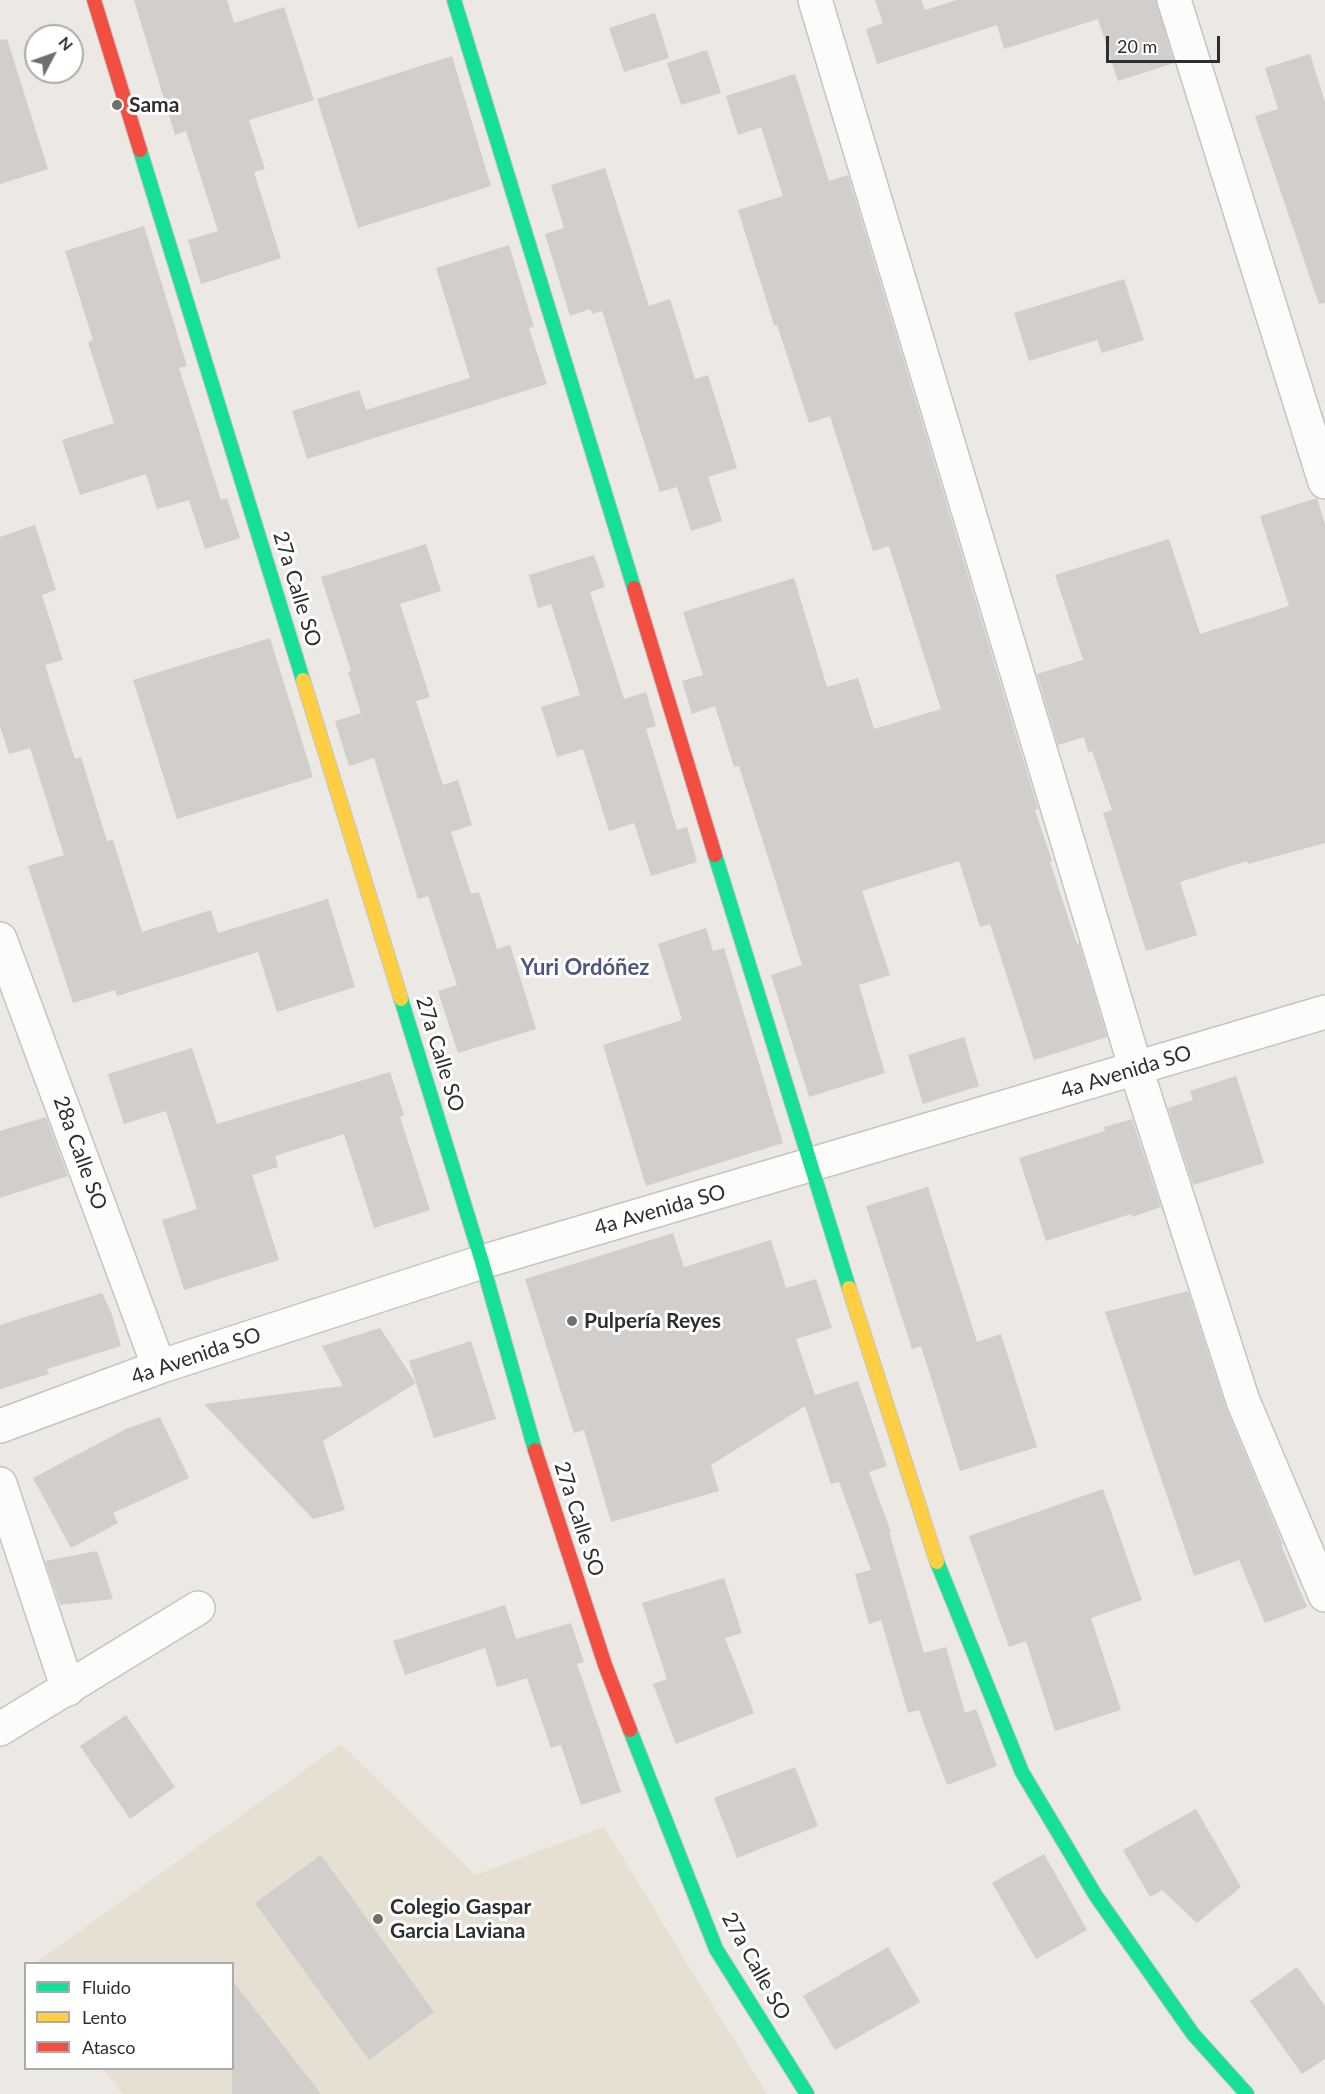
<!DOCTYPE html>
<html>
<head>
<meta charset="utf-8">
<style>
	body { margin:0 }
	#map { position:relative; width:1325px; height:2094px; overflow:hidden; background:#ece8e4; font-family:Lato,sans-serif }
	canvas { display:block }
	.legend { position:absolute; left:24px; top:1962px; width:210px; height:108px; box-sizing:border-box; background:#fff; border:2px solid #ababab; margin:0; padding:8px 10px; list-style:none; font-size:18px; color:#2e2e2e }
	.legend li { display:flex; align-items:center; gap:12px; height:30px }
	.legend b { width:30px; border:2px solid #ababab }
	.north { position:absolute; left:24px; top:24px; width:60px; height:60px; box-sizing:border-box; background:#fff; border:2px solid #ababab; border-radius:50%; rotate:49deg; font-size:16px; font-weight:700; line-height:24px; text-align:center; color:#2e2e2e }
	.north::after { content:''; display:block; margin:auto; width:21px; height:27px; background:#706f6e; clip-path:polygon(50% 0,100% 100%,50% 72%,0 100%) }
	.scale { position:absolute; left:1106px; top:36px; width:114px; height:27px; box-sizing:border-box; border:3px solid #2e2e2e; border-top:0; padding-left:8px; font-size:18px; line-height:21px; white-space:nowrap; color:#2e2e2e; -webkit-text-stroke:4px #fff; paint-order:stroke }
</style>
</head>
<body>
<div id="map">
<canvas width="1325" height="2094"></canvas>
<ul class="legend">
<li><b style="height:8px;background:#16e098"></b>Fluido</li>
<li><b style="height:8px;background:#ffcf43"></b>Lento</li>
<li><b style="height:8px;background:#f24e42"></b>Atasco</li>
</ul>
<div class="north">N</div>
<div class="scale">20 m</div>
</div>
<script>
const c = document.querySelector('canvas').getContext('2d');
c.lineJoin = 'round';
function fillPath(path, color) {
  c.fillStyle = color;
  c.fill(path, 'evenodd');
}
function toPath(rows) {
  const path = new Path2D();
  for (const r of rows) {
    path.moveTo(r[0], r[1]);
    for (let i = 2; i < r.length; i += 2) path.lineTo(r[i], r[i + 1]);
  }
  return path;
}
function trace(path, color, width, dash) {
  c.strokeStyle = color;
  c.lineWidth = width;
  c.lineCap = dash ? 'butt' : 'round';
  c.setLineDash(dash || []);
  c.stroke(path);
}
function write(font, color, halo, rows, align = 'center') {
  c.font = font + ' Lato,sans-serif';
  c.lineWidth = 6;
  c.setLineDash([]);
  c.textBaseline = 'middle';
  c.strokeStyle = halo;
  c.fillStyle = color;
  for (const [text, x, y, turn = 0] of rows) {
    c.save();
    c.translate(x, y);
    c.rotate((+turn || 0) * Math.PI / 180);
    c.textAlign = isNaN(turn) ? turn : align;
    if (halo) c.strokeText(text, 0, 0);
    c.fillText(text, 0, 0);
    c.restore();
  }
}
const education = toPath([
	[341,1744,475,1875,604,1827,767,2094,123,2094,103,2069,232,2068,232,1964,34,1964]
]);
const building = toPath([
	[134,0,227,0,234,23,284,7,314,100,249,120,265,169,254,172,281,258,201,284,188,240,218,231,186,131,175,135],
	[875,0,921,0,925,10,957,0,1156,0,1174,63,1118,81,1098,19,1004,49,997,25,877,64,866,29,883,23],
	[655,13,669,58,624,72,609,28],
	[7,39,48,169,0,184,0,40],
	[707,50,721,93,681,105,667,63],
	[1310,54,1325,102,1325,303,1319,304,1255,116,1278,109,1265,68],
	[452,56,491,186,358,228,317,99],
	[795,74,829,181,848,175,1038,809,1035,810,1052,861,1050,862,1077,944,1079,943,1107,1037,1034,1060,990,924,980,927,959,861,862,891,890,975,859,985,885,1073,809,1097,771,975,802,965,739,766,734,767,715,706,692,714,682,681,703,675,683,612,794,578,827,687,858,678,874,729,941,709,889,546,873,551,830,416,809,423,777,325,774,325,738,210,783,196,761,127,738,135,726,96],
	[605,168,649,306,670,299,695,379,708,375,737,468,708,477,722,521,691,531,677,487,660,492,602,311,592,314,590,309,570,316,545,234,564,228,551,185],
	[144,226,187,366,179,368,221,500,227,498,240,538,205,549,189,500,157,509,146,474,80,495,62,440,114,423,88,342,93,340,65,251],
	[509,245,534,327,529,328,547,384,307,459,292,411,359,390,366,410,470,378,436,268],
	[1124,279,1144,340,1102,353,1097,340,1029,361,1014,313],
	[1317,498,1325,525,1325,843,1248,864,1247,861,1180,882,1197,935,1146,951,1103,813,1112,810,1092,751,1088,752,1084,737,1058,745,1037,674,1083,660,1055,575,1169,539,1200,634,1289,606,1260,516],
	[35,525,56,590,42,595,63,660,45,665,75,759,81,757,107,841,113,840,142,932,211,910,218,933,328,899,355,987,277,1012,258,952,117,996,115,990,73,1003,28,866,64,855,30,748,9,754,0,726,0,537],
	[426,544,441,591,400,604,430,697,416,701,443,785,458,780,472,825,451,832,471,894,479,892,497,949,510,945,536,1029,458,1053,438,991,457,985,428,896,418,899,374,758,349,766,335,721,361,713,348,672,351,671,321,577],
	[594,555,605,587,590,592,624,699,646,692,656,726,646,729,677,830,687,827,697,862,651,876,634,823,609,831,583,749,557,757,541,707,580,695,551,604,538,608,529,575],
	[270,638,313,777,177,819,133,680],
	[706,928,713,951,724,948,783,1143,646,1186,603,1045,682,1020,658,944],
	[964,1037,979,1086,923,1104,908,1055],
	[192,1048,217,1124,390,1072,404,1115,400,1117,430,1210,374,1228,344,1134,275,1156,278,1167,252,1175,279,1260,184,1290,162,1220,197,1209,166,1111,124,1124,108,1074],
	[1236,1076,1264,1163,1193,1185,1168,1108,1193,1100,1190,1091],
	[46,1117,68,1176,0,1198,0,1131],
	[1132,1119,1161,1207,1132,1217,1131,1214,1046,1241,1019,1158,1105,1131,1104,1127],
	[928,1187,977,1342,1001,1334,1037,1447,960,1471,921,1346,912,1349,866,1206],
	[673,1233,684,1267,771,1240,786,1288,816,1279,832,1328,796,1339,815,1395,858,1381,887,1466,869,1472,891,1532,889,1532,924,1653,946,1647,965,1713,976,1709,997,1766,947,1785,919,1710,908,1713,881,1620,869,1624,855,1574,871,1570,839,1482,831,1484,805,1406,711,1465,719,1491,611,1522,584,1430,574,1433,525,1279],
	[1188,1291,1226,1408,1283,1544,1281,1545,1307,1607,1265,1623,1239,1560,1194,1576,1105,1312],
	[102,1293,111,1312,121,1346,47,1369,49,1374,0,1389,0,1325],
	[380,1328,416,1383,323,1441,345,1510,313,1519,204,1404,343,1386,322,1346],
	[471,1341,496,1419,434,1438,409,1361],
	[160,1417,189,1478,113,1513,118,1523,71,1548,33,1478,126,1429],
	[1103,1489,1142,1600,1091,1618,1121,1710,1055,1731,1026,1641,1009,1647,969,1536],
	[97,1551,113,1599,60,1605,45,1561],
	[724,1578,742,1633,725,1638,754,1713,676,1744,653,1684,667,1679,642,1603],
	[505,1605,516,1639,571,1623,584,1662,577,1664,621,1792,581,1805,561,1745,551,1748,527,1678,497,1687,485,1648,405,1675,393,1641],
	[126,1715,175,1787,130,1819,80,1746],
	[795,1767,818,1826,737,1858,714,1798],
	[1196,1809,1241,1887,1197,1923,1162,1890,1150,1897,1123,1850],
	[1044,1854,1087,1930,1036,1959,992,1883],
	[321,1855,434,2012,369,2060,255,1903],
	[888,1947,920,2002,835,2050,803,1996],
	[1297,1967,1325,2006,1325,2059,1302,2074,1250,2001],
	[232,1980,321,2094,232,2094]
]);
const street = toPath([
	[815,0,1136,1069,1243,1401,1325,1595],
	[1174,0,1325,482],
	[0,939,159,1367],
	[0,1426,159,1367,482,1262,1325,1012],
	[0,1484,68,1689],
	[0,1729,198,1608]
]);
const fast = toPath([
	[454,0,634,588],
	[140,150,303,680],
	[715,855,849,1288],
	[401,999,482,1262,535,1450],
	[937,1562,1022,1772,1096,1896,1193,2034,1247,2094],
	[630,1730,716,1949,807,2094]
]);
const slow = toPath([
	[303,680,401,999],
	[849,1288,937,1562]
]);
const jam = toPath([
	[94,0,140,150],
	[634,588,715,855],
	[535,1450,605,1665,630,1730]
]);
const markers = [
	[117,105,6,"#706f6e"],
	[572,1321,6,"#706f6e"],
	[378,1919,6,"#706f6e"]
];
const poiNames = [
	["Sama",129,105],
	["Pulpería Reyes",584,1321],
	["Colegio Gaspar",390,1907],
	["Garcia Laviana",390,1931]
];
const streetNames = [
	["27a Calle SO",297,589,73],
	["27a Calle SO",440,1054,73],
	["4a Avenida SO",1126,1072,-17],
	["28a Calle SO",80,1153,70],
	["4a Avenida SO",660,1210,-16],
	["4a Avenida SO",196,1356,-19],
	["27a Calle SO",579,1519,72],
	["27a Calle SO",756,1966,61]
];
const neighbourhoodNames = [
	["Yuri Ordóñez",585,968]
];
fillPath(education, '#e6e0d3');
fillPath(building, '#d1cecb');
trace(street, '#c5c4c5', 36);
trace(fast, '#c5c4c5', 16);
trace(slow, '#c5c4c5', 16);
trace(jam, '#c5c4c5', 16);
trace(street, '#fcfcfb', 33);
trace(fast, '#16e098', 14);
trace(slow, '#ffcf43', 14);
trace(jam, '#f24e42', 14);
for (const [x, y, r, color] of markers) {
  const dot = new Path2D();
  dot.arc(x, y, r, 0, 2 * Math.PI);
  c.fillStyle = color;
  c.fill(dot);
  trace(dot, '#fff', 2);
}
write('bold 21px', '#2e2e2e', '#fff', poiNames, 'left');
write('21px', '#2e2e2e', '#fff', streetNames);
write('bold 22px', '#4d5680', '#fff', neighbourhoodNames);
</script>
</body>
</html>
